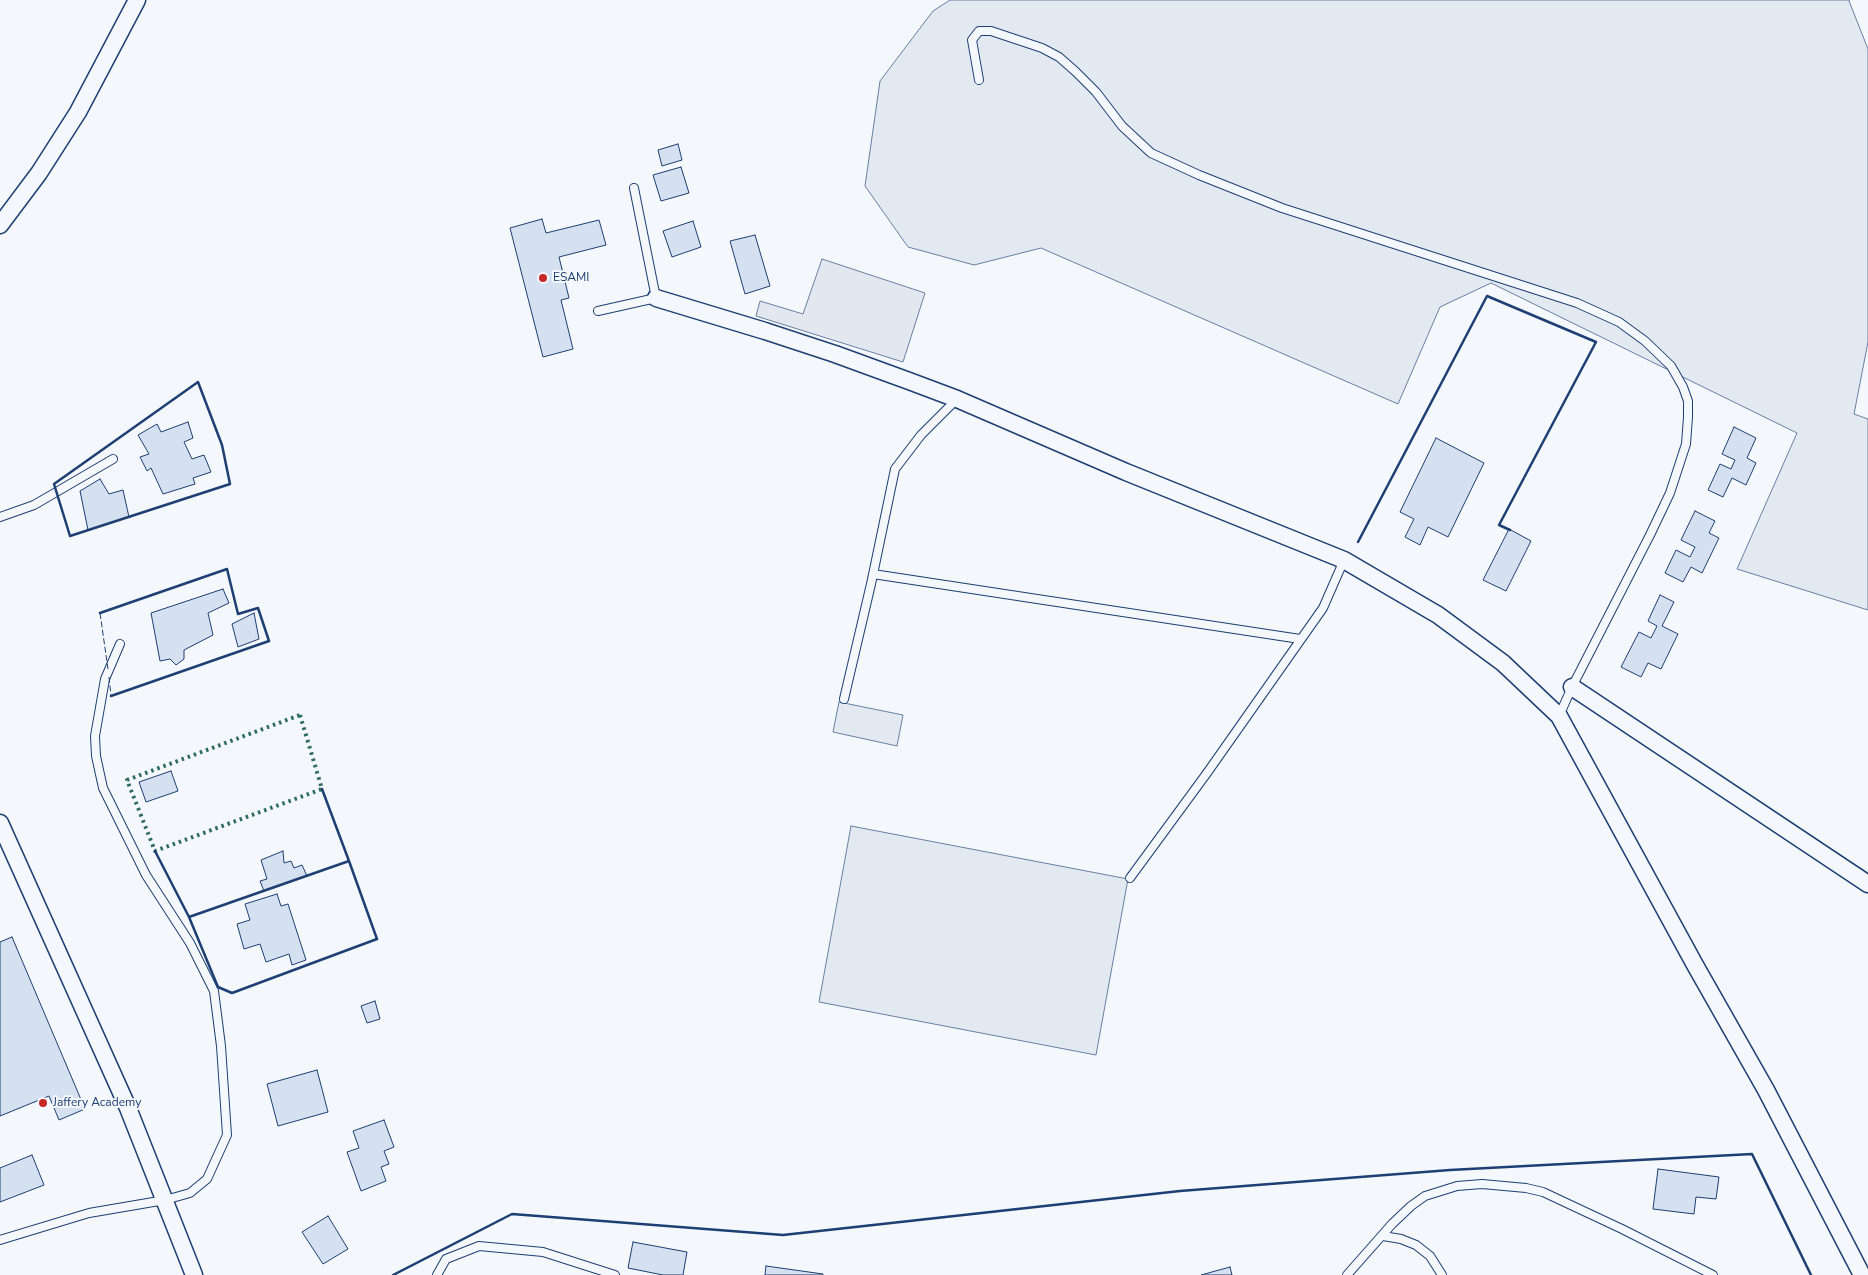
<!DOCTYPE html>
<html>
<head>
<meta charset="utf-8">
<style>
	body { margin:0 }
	canvas { display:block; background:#f4f7fb }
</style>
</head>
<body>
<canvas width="1868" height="1275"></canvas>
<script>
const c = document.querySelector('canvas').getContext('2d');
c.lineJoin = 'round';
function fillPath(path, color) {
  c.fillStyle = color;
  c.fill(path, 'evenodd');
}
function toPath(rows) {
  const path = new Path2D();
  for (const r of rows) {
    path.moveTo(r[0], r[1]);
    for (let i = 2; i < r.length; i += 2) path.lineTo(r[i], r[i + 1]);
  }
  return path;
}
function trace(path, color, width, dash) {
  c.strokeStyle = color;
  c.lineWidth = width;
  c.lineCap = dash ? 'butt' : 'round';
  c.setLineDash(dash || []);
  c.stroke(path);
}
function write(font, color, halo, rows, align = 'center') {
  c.font = font + ' "Nunito Sans",sans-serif';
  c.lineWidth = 4;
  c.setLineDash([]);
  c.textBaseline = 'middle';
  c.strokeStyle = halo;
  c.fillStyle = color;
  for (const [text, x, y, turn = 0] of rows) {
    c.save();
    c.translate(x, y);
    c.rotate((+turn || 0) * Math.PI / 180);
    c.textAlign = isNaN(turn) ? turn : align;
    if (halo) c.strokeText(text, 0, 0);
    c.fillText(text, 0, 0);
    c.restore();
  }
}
const green = toPath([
	[950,0,1850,0,1849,1,1868,49,1868,342,1854,414,1868,419,1868,610,1737,569,1797,433,1491,283,1440,307,1398,404,1041,248,974,265,908,247,865,186,880,81,933,11,950,0],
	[839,702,903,715,897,746,833,732,839,702],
	[851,826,1128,879,1096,1055,819,1002,851,826]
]);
const parking = toPath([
	[822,259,925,293,903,362,756,316,760,301,803,314,822,259]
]);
const building = toPath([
	[678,144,682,160,662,166,658,150,678,144],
	[681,167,689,193,661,201,653,175,681,167],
	[542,219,546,233,599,220,606,245,559,257,569,298,561,300,573,349,543,357,510,228,542,219],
	[693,221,701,247,672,257,663,231,693,221],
	[755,235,770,286,745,294,730,241,755,235],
	[188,422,193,438,184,442,192,459,204,455,211,472,193,478,195,484,163,494,151,468,147,471,140,457,149,454,138,435,157,424,161,432,188,422],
	[1734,427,1756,438,1747,458,1756,463,1746,485,1732,478,1723,497,1708,490,1720,464,1731,469,1735,460,1722,454,1734,427],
	[1436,438,1484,463,1448,537,1428,527,1420,545,1405,537,1414,519,1400,512,1436,438],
	[100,479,109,494,123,490,129,517,88,530,80,491,100,479],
	[1695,511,1715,521,1709,533,1719,538,1702,573,1691,567,1683,582,1665,573,1676,550,1690,557,1695,547,1681,540,1695,511],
	[1509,529,1531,541,1506,591,1483,580,1509,529],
	[223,589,229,603,208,613,213,635,184,650,184,659,176,665,170,659,160,661,151,613,223,589],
	[1660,595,1674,602,1662,626,1678,634,1661,669,1648,663,1641,677,1621,667,1639,632,1651,638,1657,626,1648,621,1660,595],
	[254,613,259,639,238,647,232,624,254,613],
	[171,771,178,791,146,802,139,782,171,771],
	[283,851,284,863,291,861,294,868,302,865,307,876,264,891,260,881,267,879,261,860,283,851],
	[277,894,281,906,288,904,306,960,292,965,289,954,266,962,260,944,244,949,237,924,250,920,245,904,277,894],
	[12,937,85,1109,59,1120,49,1096,0,1116,0,942,12,937],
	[375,1001,380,1019,367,1023,361,1006,375,1001],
	[317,1070,328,1112,278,1126,267,1084,317,1070],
	[384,1120,394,1147,384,1151,389,1164,381,1167,386,1181,361,1191,347,1152,359,1148,353,1131,384,1120],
	[32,1155,44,1185,0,1202,0,1168,32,1155],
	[1658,1169,1719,1177,1716,1199,1696,1197,1694,1214,1653,1209,1658,1169],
	[328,1216,348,1249,323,1264,302,1232,328,1216],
	[633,1242,687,1252,683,1275,663,1275,628,1268,633,1242],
	[766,1266,823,1274,823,1275,765,1275,766,1266],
	[1230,1267,1232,1275,1201,1275,1230,1267]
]);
const service = toPath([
	[979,80,972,40,979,31,991,31,1042,48,1059,57,1076,72,1096,92,1122,126,1151,153,1199,175,1282,208,1577,303,1619,322,1645,341,1671,366,1683,387,1688,401,1688,417,1686,444,1670,493,1650,535,1572,687,1559,716],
	[598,311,656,298,634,188],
	[0,517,34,505,113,459],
	[873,574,1300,639],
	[844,699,871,584,895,469,921,435,957,399],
	[1130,878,1207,773,1323,608,1344,560],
	[1383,1236,1401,1239,1416,1245,1430,1256,1442,1275],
	[0,1240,89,1213,165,1200,190,1193,207,1179,227,1135,221,1046,214,991,190,943,146,875,103,788,96,756,95,736,105,679,120,644],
	[437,1275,446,1259,479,1246,543,1252,615,1275],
	[1347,1275,1392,1224,1411,1206,1425,1196,1457,1186,1482,1184,1526,1188,1543,1192,1622,1229,1713,1275]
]);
const minor = toPath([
	[0,225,39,173,78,112,137,0],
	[656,298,765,331,835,354,909,381,957,399,1126,472,1344,560,1438,615,1503,663,1559,716,1695,965,1766,1090,1862,1275],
	[1572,687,1868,884],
	[0,823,128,1108,194,1275]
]);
const hedge = toPath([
	[300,715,322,789,155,851,127,780,300,715]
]);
const fence = toPath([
	[100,613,108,669],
	[109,677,111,696]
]);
const wall = toPath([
	[198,382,222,445,230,484,70,536,54,484,198,382],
	[1358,542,1487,296,1596,342,1499,525,1510,530],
	[100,613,227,569,238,614,258,608,269,641,111,696],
	[322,789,349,861],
	[155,851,189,917],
	[349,861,377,939,232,993,218,987,189,917,349,861],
	[393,1275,512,1214,783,1235,1180,1191,1450,1170,1752,1154,1811,1275]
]);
const markers = [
	[543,278,5,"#c62828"],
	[43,1103,5,"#c62828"]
];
const poiNames = [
	["ESAMI",553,278],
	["Jaffery Academy",53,1103]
];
fillPath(green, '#e3e9f0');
trace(green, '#687fa3', 1);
fillPath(parking, '#e3e8f0');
trace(parking, '#687fa3', 1);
fillPath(building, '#d5e0f0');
trace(building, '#1d3f73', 1);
trace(service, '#1d3f73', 10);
trace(minor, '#1d3f73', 19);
trace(service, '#f4f7fb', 8);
trace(minor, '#f4f7fb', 16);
trace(hedge, '#2c6c60', 4, [2.5, 4]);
trace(fence, '#1d3f73', 1, [6, 2.5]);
trace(wall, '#1d3f73', 2.5);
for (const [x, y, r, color] of markers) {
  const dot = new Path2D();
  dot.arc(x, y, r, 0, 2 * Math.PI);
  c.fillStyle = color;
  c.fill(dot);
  trace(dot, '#f4f7fb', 2);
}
write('12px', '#1d3f73', '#f4f7fb', poiNames, 'left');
</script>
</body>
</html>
